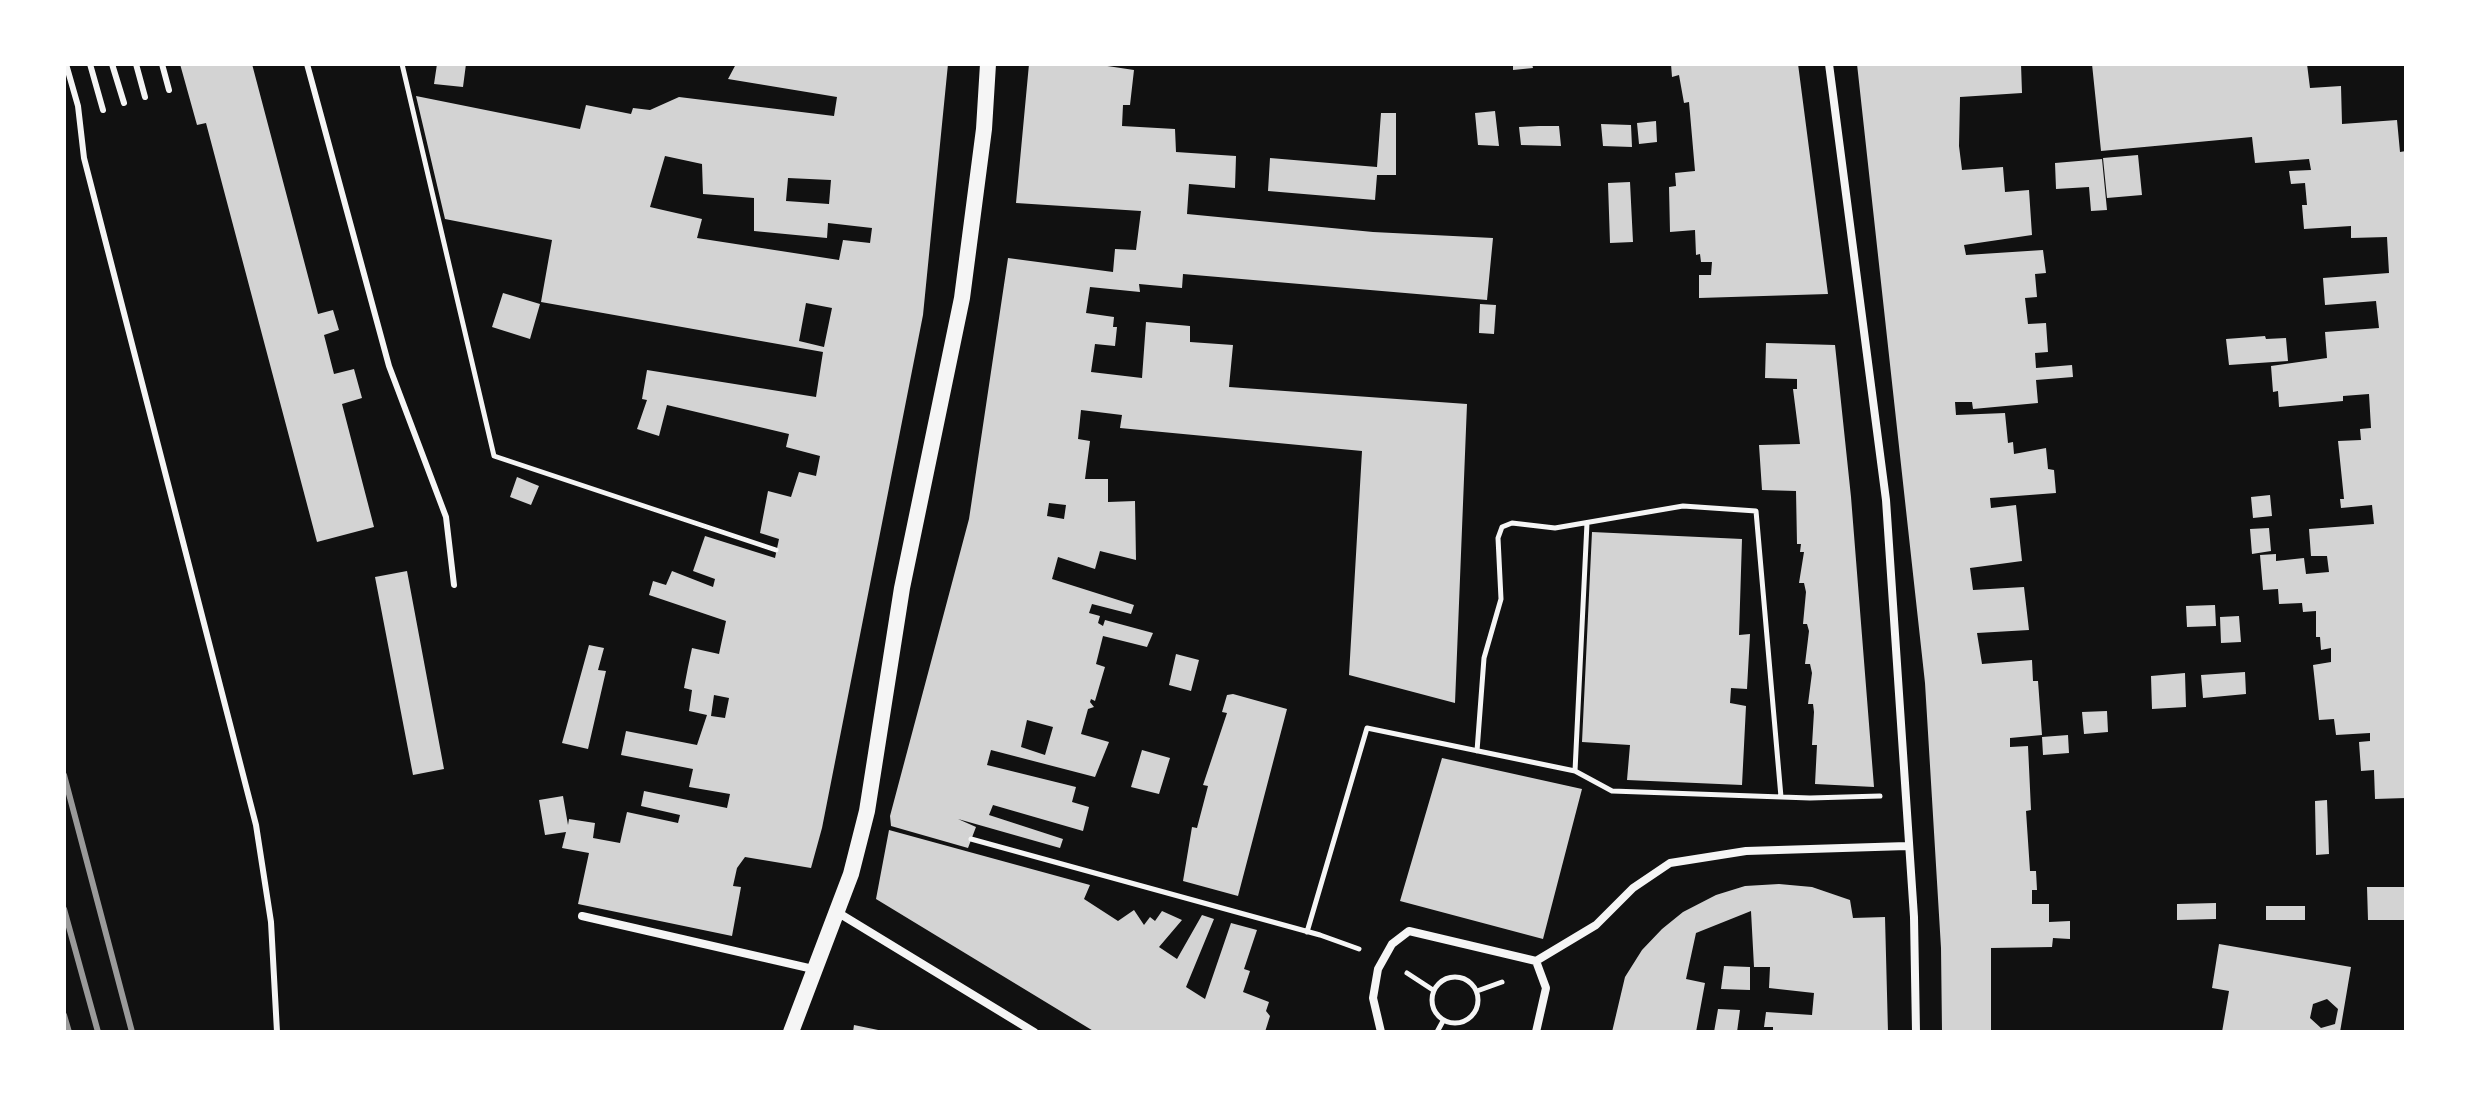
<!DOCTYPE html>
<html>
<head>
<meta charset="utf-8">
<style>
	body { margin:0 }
	#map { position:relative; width:2470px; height:1096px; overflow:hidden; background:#111; font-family:"Alegreya Sans",sans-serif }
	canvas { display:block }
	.frame { position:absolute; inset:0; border:66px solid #fff; pointer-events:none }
</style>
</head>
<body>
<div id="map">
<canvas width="2470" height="1096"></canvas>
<div class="frame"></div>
</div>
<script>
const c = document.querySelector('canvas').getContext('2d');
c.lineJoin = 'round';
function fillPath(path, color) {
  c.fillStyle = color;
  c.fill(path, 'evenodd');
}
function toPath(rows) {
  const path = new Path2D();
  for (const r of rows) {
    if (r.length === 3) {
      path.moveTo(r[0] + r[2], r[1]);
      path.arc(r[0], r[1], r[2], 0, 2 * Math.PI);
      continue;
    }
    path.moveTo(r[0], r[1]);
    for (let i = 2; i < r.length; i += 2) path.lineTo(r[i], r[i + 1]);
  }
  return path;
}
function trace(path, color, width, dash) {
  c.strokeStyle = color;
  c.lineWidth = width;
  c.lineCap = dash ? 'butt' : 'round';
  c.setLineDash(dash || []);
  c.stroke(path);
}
const building = toPath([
	[180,64,252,64,318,314,333,310,339,330,324,335,334,374,354,369,362,398,342,404,374,527,317,542,206,123,197,125],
	[437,64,466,64,463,87,434,84],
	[736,64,948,64,923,315,822,828,811,868,745,857,737,868,733,886,741,887,732,936,578,904,589,853,562,848,566,832,545,835,539,800,563,796,568,825,569,819,595,823,593,838,620,843,627,812,678,823,680,815,641,806,644,791,727,808,730,794,689,787,693,769,621,755,626,731,697,745,707,715,689,711,692,690,684,688,688,667,692,648,719,654,726,621,649,595,653,581,666,585,672,571,713,587,715,579,693,571,705,536,775,558,779,539,760,533,768,491,791,497,799,472,816,476,820,456,786,447,789,434,667,405,659,436,637,429,647,400,642,399,647,370,816,397,823,352,541,302,552,240,445,219,416,96,580,129,586,105,631,114,633,108,650,110,679,97,834,116,837,97,728,79],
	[665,156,702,164,703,194,754,198,754,231,827,238,828,223,872,228,870,243,843,240,839,260,697,238,702,219,650,207],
	[788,178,831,180,829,204,786,201],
	[806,303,832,308,824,347,799,341],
	[714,695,729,698,725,718,711,716],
	[1029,64,1094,64,1134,70,1130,105,1123,105,1122,126,1175,129,1176,152,1236,156,1235,188,1189,184,1187,214,1373,232,1493,238,1487,300,1183,274,1182,288,1139,284,1140,292,1090,287,1086,313,1114,317,1113,327,1117,327,1115,346,1095,344,1091,372,1142,378,1146,322,1190,326,1190,342,1233,345,1229,387,1467,404,1455,703,1349,675,1362,451,1120,428,1122,415,1081,410,1078,439,1090,441,1085,479,1108,479,1108,502,1135,501,1136,560,1100,551,1095,569,1058,557,1052,579,1134,605,1131,614,1092,604,1089,613,1100,616,1098,623,1103,626,1105,620,1153,633,1147,647,1103,636,1096,664,1105,667,1095,701,1091,699,1090,702,1094,707,1088,709,1081,734,1109,742,1095,777,991,750,987,765,1076,787,1072,802,1089,807,1083,831,993,805,989,815,1063,839,1060,848,958,819,976,827,968,848,891,826,890,816,969,519,1008,258,1113,272,1115,249,1136,250,1141,211,1016,203],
	[1049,503,1066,505,1064,519,1047,516],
	[1027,720,1053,727,1045,755,1021,747],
	[1513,64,1532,64,1533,68,1513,70],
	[1671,64,1798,64,1828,294,1699,298,1699,275,1711,275,1712,262,1701,262,1700,254,1696,255,1695,230,1670,232,1669,187,1676,186,1675,173,1695,171,1689,102,1684,103,1679,75,1672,77],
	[1857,64,2021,64,2022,93,1960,97,1959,146,1962,170,2003,167,2005,192,2029,190,2032,235,1964,245,1966,255,2043,250,2046,273,2035,274,2037,297,2025,298,2028,324,2046,323,2048,352,2035,353,2036,368,2072,365,2073,377,2036,380,2038,403,1973,409,1972,402,1955,402,1956,415,2005,413,2008,443,2013,442,2014,454,2046,448,2048,469,2054,470,2056,493,1990,498,1991,508,2016,505,2022,561,1970,568,1973,590,2024,587,2029,630,1977,633,1982,664,2032,660,2033,681,2038,681,2042,735,2010,738,2010,747,2028,746,2031,810,2026,811,2030,871,2036,871,2037,890,2032,890,2032,904,2049,904,2049,922,2070,921,2070,939,2053,938,2052,947,1991,948,1991,1032,1942,1032,1941,948,1925,683],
	[2092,64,2307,64,2310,88,2341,86,2342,124,2397,120,2400,152,2406,151,2406,798,2375,799,2374,770,2361,771,2359,742,2370,741,2370,733,2336,735,2334,719,2319,720,2313,665,2331,662,2331,648,2321,650,2320,637,2316,637,2316,611,2303,612,2302,603,2279,604,2278,589,2263,590,2260,555,2276,554,2276,561,2304,558,2306,574,2329,572,2327,556,2311,556,2309,529,2374,524,2372,505,2341,508,2340,499,2344,499,2338,441,2361,440,2360,429,2371,428,2369,394,2343,396,2343,401,2279,407,2278,391,2273,392,2271,366,2327,358,2325,332,2379,328,2376,301,2325,305,2323,278,2389,273,2387,237,2351,238,2351,226,2304,229,2302,205,2307,205,2305,183,2291,184,2289,171,2311,170,2309,159,2255,163,2252,137,2101,151],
	[1495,111,1499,146,1478,145,1475,113],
	[1381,113,1396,113,1396,175,1377,175,1375,200,1268,191,1270,158,1377,167],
	[1656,121,1657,142,1639,144,1637,123],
	[1601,124,1631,125,1632,147,1603,146],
	[1539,126,1559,126,1561,146,1521,145,1519,127],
	[2138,155,2142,195,2107,198,2103,158],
	[2102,159,2107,210,2091,211,2089,187,2056,189,2055,163],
	[1630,182,1633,242,1610,243,1608,183],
	[503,293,540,304,530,339,492,327],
	[1480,304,1496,305,1494,334,1479,333],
	[2265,336,2266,339,2286,338,2288,361,2229,365,2226,339],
	[1766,343,1835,345,1851,497,1874,787,1815,784,1817,745,1812,745,1814,712,1813,704,1808,704,1812,673,1810,664,1805,664,1809,631,1807,624,1803,624,1806,592,1804,583,1799,583,1804,552,1800,552,1801,544,1797,544,1796,491,1762,490,1759,445,1800,444,1793,389,1797,389,1797,379,1765,378],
	[517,477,539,486,531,505,510,497],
	[2270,495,2272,516,2253,518,2251,497],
	[2269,528,2271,551,2252,554,2250,529],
	[1592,532,1742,539,1739,635,1750,634,1747,689,1731,688,1730,703,1746,706,1742,785,1627,780,1630,745,1582,742],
	[407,571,444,769,413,775,375,577],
	[2215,605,2216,626,2187,627,2186,606],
	[2239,616,2241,642,2221,643,2220,617],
	[589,645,604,648,598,670,606,671,588,749,562,743],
	[1176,654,1199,660,1191,691,1169,685],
	[2245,672,2246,694,2203,698,2201,675],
	[2185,673,2186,707,2152,709,2151,676],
	[1233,694,1287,709,1238,896,1183,881,1192,827,1197,828,1208,786,1203,785,1227,713,1222,712,1227,695],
	[2107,711,2108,732,2084,734,2082,712],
	[2068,735,2069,753,2043,755,2042,737],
	[1142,750,1170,758,1159,794,1131,787],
	[1442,758,1582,789,1543,939,1400,901],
	[2327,800,2329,854,2316,855,2315,801],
	[889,830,1090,885,1084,899,1118,921,1134,910,1144,925,1150,917,1155,921,1162,911,1182,920,1159,947,1177,959,1202,915,1214,919,1186,987,1205,999,1231,923,1257,930,1244,969,1250,971,1243,992,1269,1002,1266,1011,1270,1016,1265,1032,1095,1032,876,899],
	[1779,884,1812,887,1850,900,1853,918,1885,917,1888,1032,1773,1032,1773,1027,1764,1027,1766,1012,1812,1015,1814,993,1769,988,1770,967,1754,967,1751,911,1696,933,1686,979,1705,983,1696,1032,1612,1032,1625,977,1642,950,1662,929,1683,912,1716,895,1745,886],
	[2367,887,2406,887,2406,920,2368,920],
	[2216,903,2216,919,2177,920,2177,904],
	[2266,906,2305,906,2305,920,2266,920],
	[2219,944,2351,967,2340,1032,2222,1032,2229,991,2212,988],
	[2327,999,2338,1009,2335,1024,2321,1028,2310,1018,2313,1004],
	[1724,966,1750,967,1750,990,1721,989],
	[1718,1009,1740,1010,1737,1032,1714,1032],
	[854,1025,883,1031,883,1032,853,1032]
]);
const path = toPath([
	[402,64,494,456,776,550],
	[1477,751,1484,658,1501,599,1498,538,1502,527,1512,523,1555,528,1683,506,1756,511,1781,797],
	[1575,771,1587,523],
	[971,839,1320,935,1359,949],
	[1307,932,1367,728,1575,771,1612,791,1810,798,1880,796],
	[1407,973,1433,990],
	[1455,1000,23],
	[1477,991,1502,982],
	[1437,1032,1443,1021]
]);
const service = toPath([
	[66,64,78,106,84,158,256,825,271,922,277,1032],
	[90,64,103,110],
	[112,64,124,103],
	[136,64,145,97],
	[162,64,169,90],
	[307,64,389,366,446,517,454,585]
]);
const minor = toPath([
	[1829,64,1886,500,1914,917,1916,1032],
	[837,912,1034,1032],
	[582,916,813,969],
	[1536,961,1596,925,1633,888,1670,863,1746,851,1907,846],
	[1381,1032,1373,998,1378,969,1392,944,1409,931,1536,961,1546,988,1536,1032]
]);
const secondary = toPath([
	[791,1032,851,874,867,811,902,588,962,298,984,129,988,64]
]);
const rail = toPath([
	[64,775,132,1032],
	[64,909,98,1032],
	[64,1015,69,1032]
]);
fillPath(building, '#d3d3d3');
trace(path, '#f5f5f5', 5);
trace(service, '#f5f5f5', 6);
trace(minor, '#f5f5f5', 8);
trace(secondary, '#f5f5f5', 16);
trace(rail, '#9a9a9a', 6);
</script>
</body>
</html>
